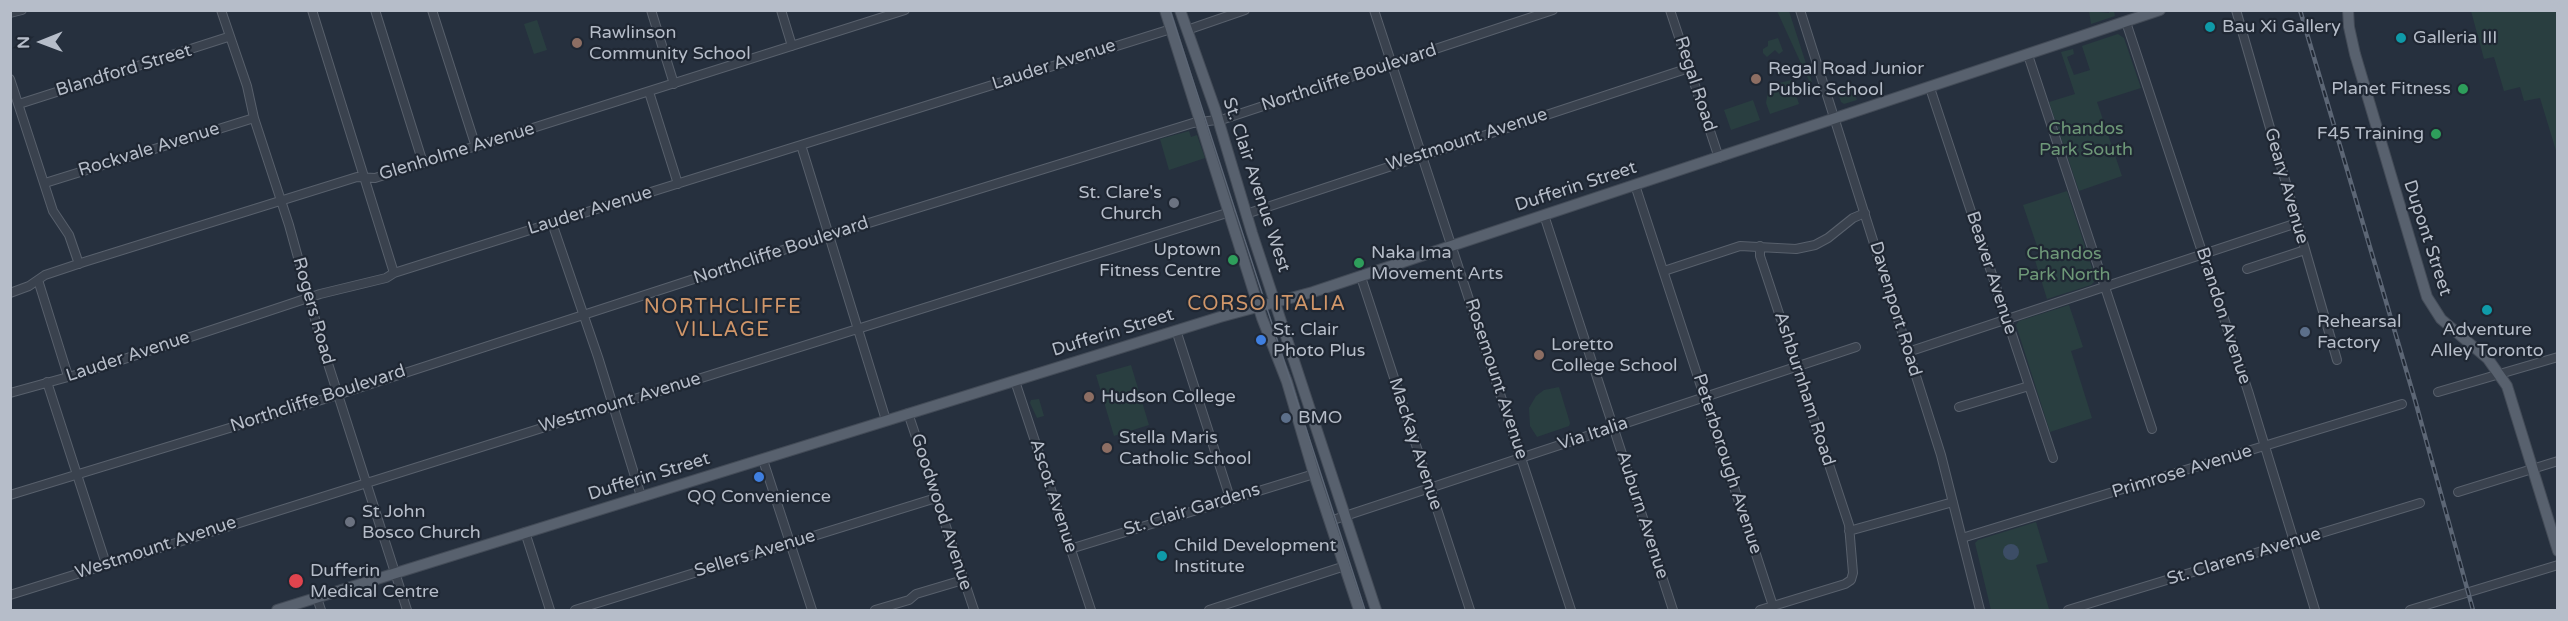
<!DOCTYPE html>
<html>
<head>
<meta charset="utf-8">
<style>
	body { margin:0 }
	#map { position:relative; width:2568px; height:621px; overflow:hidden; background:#26303e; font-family:"Varela Round",sans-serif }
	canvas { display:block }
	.frame { position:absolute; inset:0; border:12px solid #b6bdc9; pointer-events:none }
	.north { position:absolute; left:12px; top:12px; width:60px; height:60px; -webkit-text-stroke:4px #1f2733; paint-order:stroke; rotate:269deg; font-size:16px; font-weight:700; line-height:24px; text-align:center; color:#b6bdc9 }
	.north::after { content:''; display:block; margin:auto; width:21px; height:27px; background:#b6bdc9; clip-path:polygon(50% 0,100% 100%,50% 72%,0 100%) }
</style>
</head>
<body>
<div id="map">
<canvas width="2568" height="621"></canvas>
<div class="frame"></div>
<div class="north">N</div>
</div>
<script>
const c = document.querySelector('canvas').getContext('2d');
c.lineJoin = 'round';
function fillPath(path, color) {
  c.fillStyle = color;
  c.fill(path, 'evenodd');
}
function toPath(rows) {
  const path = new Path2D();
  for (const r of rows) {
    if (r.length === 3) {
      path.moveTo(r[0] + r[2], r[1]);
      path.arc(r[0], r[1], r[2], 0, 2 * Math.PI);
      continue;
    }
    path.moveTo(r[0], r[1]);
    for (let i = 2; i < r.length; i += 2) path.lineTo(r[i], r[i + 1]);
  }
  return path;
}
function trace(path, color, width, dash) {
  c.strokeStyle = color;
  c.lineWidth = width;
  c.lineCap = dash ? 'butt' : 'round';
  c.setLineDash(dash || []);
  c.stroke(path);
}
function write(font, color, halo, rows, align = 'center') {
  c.font = font + ' "Varela Round",sans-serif';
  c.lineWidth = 4.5;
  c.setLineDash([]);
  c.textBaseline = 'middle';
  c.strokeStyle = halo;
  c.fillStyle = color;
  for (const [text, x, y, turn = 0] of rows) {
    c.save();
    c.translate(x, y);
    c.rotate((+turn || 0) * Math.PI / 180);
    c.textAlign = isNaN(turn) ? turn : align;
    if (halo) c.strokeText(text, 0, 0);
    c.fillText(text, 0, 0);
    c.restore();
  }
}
const green = toPath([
	[1777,11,1789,11,1812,82,1810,83],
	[2089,11,2109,13,2109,11,2114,11,2115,16,2091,24],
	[2471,11,2557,11,2557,154,2540,98,2524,101,2520,87,2504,91,2494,57,2484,59],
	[537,20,547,50,534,54,524,24],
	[2118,34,2124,38,2141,88,2097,102,2122,176,2079,191,2049,102,2075,94,2061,52,2073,49,2074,54,2067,57,2074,75,2090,70,2082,46],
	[1778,38,1783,51,1779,54,1775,50,1767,57,1763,53,1763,49,1768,46,1768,41],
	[1791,80,1799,104,1770,114,1766,103,1768,91,1775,84],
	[1852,86,1857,100,1844,104,1841,102,1837,91],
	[1753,100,1760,120,1731,130,1724,110],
	[1189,131,1191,137,1197,135,1205,158,1169,170,1160,139],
	[2067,191,2096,280,2091,285,2047,299,2034,257,2040,255,2023,205],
	[2069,305,2083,347,2071,351,2092,418,2050,432,2016,325,2019,321],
	[1131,365,1149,425,1114,436,1096,375],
	[1559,387,1570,423,1569,426,1537,437,1530,426,1529,408,1536,396,1544,390],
	[1039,399,1044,416,1037,418,1030,403,1031,400],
	[2036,522,2048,562,2036,565,2049,609,1991,610,1975,543,1978,540]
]);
const water = toPath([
	[2011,552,8]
]);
const minor = toPath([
	[221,10,247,86,254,118,289,225,323,348,407,610],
	[312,10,394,273],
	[375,10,423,163],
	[432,10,476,147],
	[651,10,674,84],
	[781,10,792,46],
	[1374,10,1571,610],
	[1670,10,1719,158],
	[1800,10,1941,455,1980,610],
	[2236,10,2337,360],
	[10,13,22,10],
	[2126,22,2248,391,2315,610],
	[1187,30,1245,10],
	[2028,55,2152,429],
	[10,79,53,211,69,235,79,264],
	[1930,88,2053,458],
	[649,92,678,184],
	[19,104,228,37],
	[801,145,886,420],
	[45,183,254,118],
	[1635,185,1773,606],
	[1246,214,1689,68],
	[1544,215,1673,610],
	[552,223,598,357,641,496],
	[2247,269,2305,250],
	[1664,271,1740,246,1796,249,1815,245,1828,238,1853,218,1865,213],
	[1361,277,1470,610],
	[38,280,68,376],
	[10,293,29,286,45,275,84,262,357,177,375,178,905,10],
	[1176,330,1230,498],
	[1908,352,2297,223],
	[1015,381,1091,610],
	[47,382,106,564],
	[2438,392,2558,357],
	[10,393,79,374,320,294,386,278,394,273,552,223,1171,29],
	[1959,407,2029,386],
	[908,413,974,610],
	[763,460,812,610],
	[2458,492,2558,461],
	[10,495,331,397,817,239,1193,123,1224,119,1553,10],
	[1330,521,1856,347],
	[1849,531,1953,502],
	[525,532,550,610],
	[1962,538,2402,404],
	[1070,549,1314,474],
	[10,595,1230,212],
	[317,598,321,610],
	[575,610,936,498],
	[875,610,909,600,916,594,963,580],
	[1209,610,1345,566],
	[1760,610,1845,584,1851,580,1853,573,1849,525,1760,256,1760,246],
	[2068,610,2420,503],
	[2410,610,2558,565]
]);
const major = toPath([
	[1165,10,1262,318,1287,382,1314,474,1359,610],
	[1180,10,1215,109,1252,233,1376,610],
	[2348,10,2349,27,2355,54,2427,297,2441,319,2488,359,2507,386,2558,551],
	[277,610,1220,317,1313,292,2160,10]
]);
const tram = toPath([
	[1170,10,1365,610]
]);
const rail = toPath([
	[2300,10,2415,400,2473,610]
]);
const markers = [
	[2210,27,6,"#0f9aa8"],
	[2401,38,6,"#0f9aa8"],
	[577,43,6,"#8d6e63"],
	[1756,79,6,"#8d6e63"],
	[2463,89,6,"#2e9e5b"],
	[2436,134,6,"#2e9e5b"],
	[1174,203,6,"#6b7280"],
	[1233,260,6,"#2e9e5b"],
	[1359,263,6,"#2e9e5b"],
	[2487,310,6,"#0f9aa8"],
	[2305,332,6,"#5c6f8a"],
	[1261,340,6,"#3f7fe0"],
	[1539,355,6,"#8d6e63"],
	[1089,397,6,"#8d6e63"],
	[1286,418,6,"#5c6f8a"],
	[1107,448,6,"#8d6e63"],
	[759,477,6,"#3f7fe0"],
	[350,522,6,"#6b7280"],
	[1162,556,6,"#0f9aa8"],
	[296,581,8,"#e0444e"]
];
const poiNames = [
	["Bau Xi Gallery",2222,27],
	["Rawlinson",589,33],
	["Community School",589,54],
	["Galleria III",2413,38],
	["Regal Road Junior",1768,69],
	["Public School",1768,90],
	["Planet Fitness",2451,89,"right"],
	["F45 Training",2424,134,"right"],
	["St. Clare's",1162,193,"right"],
	["Church",1162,214,"right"],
	["Uptown",1221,250,"right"],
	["Fitness Centre",1221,271,"right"],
	["Naka Ima",1371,253],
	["Movement Arts",1371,274],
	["Rehearsal",2317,322],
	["Factory",2317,343],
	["St. Clair",1273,330],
	["Photo Plus",1273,351],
	["Adventure",2487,330,"center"],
	["Alley Toronto",2487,351,"center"],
	["Loretto",1551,345],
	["College School",1551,366],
	["Hudson College",1101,397],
	["BMO",1298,418],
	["Stella Maris",1119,438],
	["Catholic School",1119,459],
	["QQ Convenience",759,497,"center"],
	["St John",362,512],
	["Bosco Church",362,533],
	["Child Development",1174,546],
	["Institute",1174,567],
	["Dufferin",310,571],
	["Medical Centre",310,592]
];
const streetNames = [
	["Lauder Avenue",1054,65,-18],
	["Blandford Street",124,71,-17],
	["Northcliffe Boulevard",1349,78,-18],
	["Regal Road",1695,84,72],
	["Westmount Avenue",1467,140,-18],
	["Rockvale Avenue",149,150,-17],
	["Glenholme Avenue",457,152,-17],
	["St. Clair Avenue West",1256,185,72],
	["Geary Avenue",2286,186,74],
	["Dufferin Street",1576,187,-18],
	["Lauder Avenue",590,211,-17],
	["Dupont Street",2427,238,72],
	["Northcliffe Boulevard",781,251,-18],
	["Beaver Avenue",1991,273,72],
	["Davenport Road",1895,309,73],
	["Rogers Road",313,311,74],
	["Brandon Avenue",2223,316,72],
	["Dufferin Street",1113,333,-17],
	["Lauder Avenue",128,357,-18],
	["Rosemount Avenue",1496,379,72],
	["Ashburnham Road",1804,389,72],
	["Northcliffe Boulevard",318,399,-18],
	["Westmount Avenue",620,403,-17],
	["Via Italia",1593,434,-18],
	["MacKay Avenue",1415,444,72],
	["Peterborough Avenue",1727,464,72],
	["Primrose Avenue",2182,472,-17],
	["Dufferin Street",649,477,-17],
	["Ascot Avenue",1053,496,72],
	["St. Clair Gardens",1192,510,-17],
	["Goodwood Avenue",941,512,72],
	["Auburn Avenue",1642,515,72],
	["Westmount Avenue",156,548,-18],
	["Sellers Avenue",755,554,-17],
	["St. Clarens Avenue",2244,557,-17]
];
const parkNames = [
	["Chandos",2086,129],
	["Park South",2086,150],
	["Chandos",2064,254],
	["Park North",2064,275]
];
const neighbourhoodNames = [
	["CORSO ITALIA",1267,305],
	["NORTHCLIFFE",723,308],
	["VILLAGE",723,331]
];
fillPath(green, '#293e40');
fillPath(water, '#3c4d66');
trace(minor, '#58606c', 10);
trace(major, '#434b57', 12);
trace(minor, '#3a424e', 8);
trace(major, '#58616e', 10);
trace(tram, '#5c6675', 1.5);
trace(rail, '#5c6675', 4.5);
trace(rail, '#1f2733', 2, [7]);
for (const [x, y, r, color] of markers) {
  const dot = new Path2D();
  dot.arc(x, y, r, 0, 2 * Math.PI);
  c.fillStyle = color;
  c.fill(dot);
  trace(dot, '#1f2733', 2);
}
write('18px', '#b6bdc9', '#1f2733', poiNames, 'left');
write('18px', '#b6bdc9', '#1f2733', streetNames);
write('18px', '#6e9878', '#1f2733', parkNames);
c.letterSpacing = '1.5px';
write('20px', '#d09669', '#1f2733', neighbourhoodNames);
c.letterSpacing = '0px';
</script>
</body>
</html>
